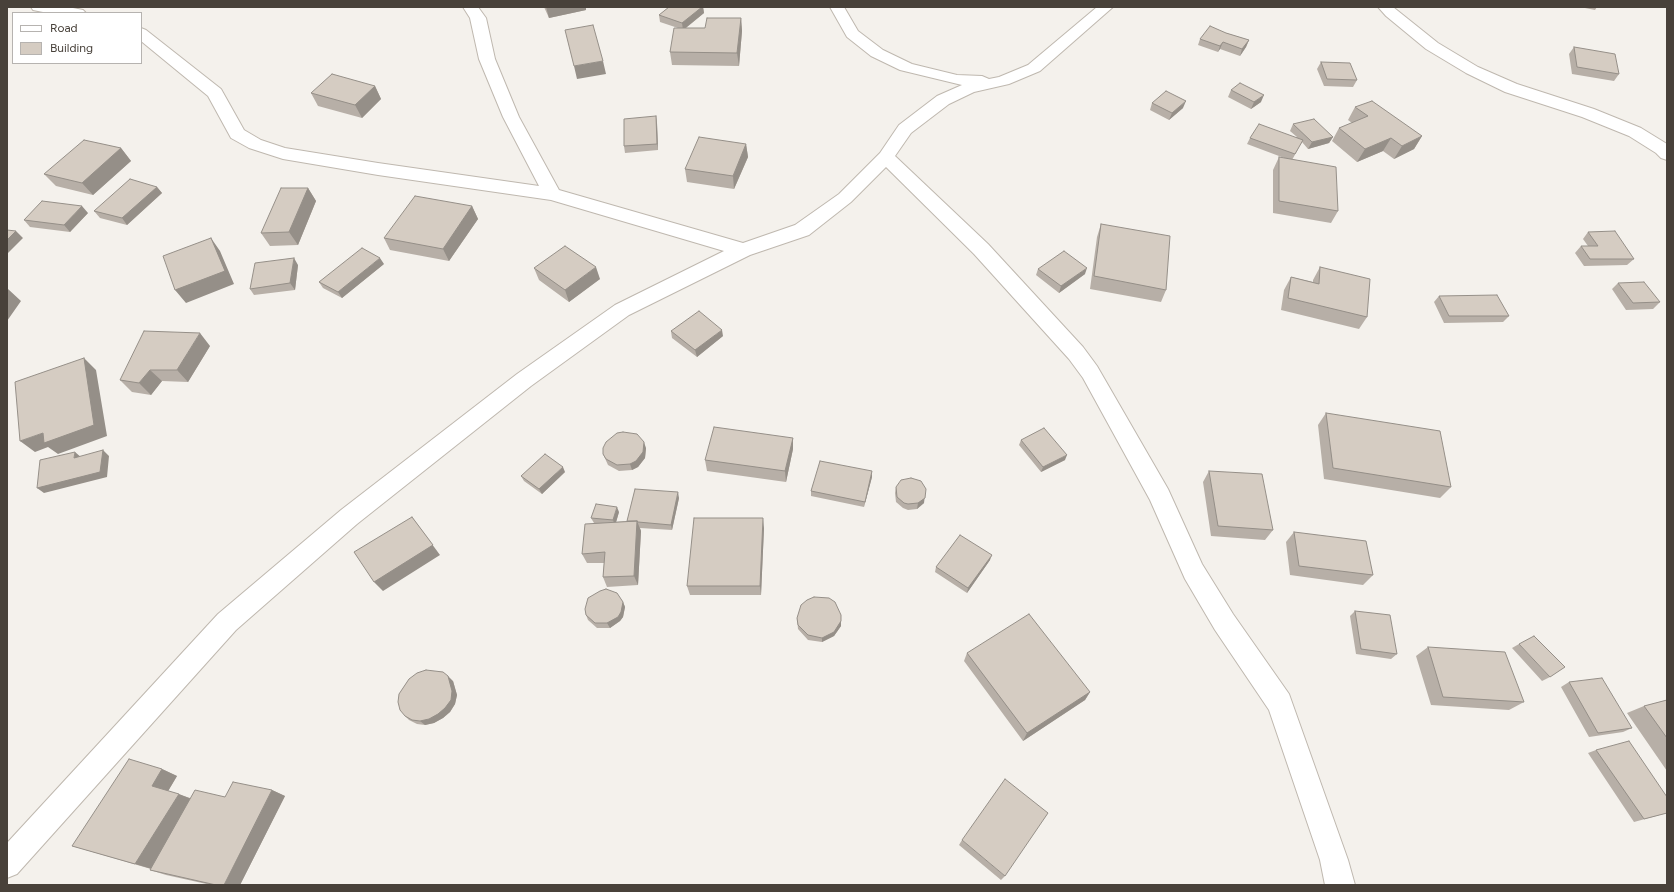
<!DOCTYPE html>
<html>
<head>
<meta charset="utf-8">
<style>
	body { margin:0 }
	#map { position:relative; width:1674px; height:892px; overflow:hidden; background:#f4f1ec; font-family:Figtree,sans-serif }
	canvas { display:block }
	.frame { position:absolute; inset:0; border:8px solid #48413a; pointer-events:none }
	.legend { position:absolute; left:12px; top:12px; width:130px; height:52px; box-sizing:border-box; background:#fff; border:1px solid #b6b3b0; margin:0; padding:5px 7px; list-style:none; font-size:12px; color:#48413a }
	.legend li { display:flex; align-items:center; gap:8px; height:20px }
	.legend b { width:20px; border:1px solid #b6b3b0 }
</style>
</head>
<body>
<div id="map">
<canvas width="1674" height="892"></canvas>
<div class="frame"></div>
<ul class="legend">
<li><b style="height:5px;background:#fff"></b>Road</li>
<li><b style="height:11px;background:#d5ccc2"></b>Building</li>
</ul>
</div>
<script>
const c = document.querySelector('canvas').getContext('2d');
c.lineJoin = 'round';
function toPath(rows) {
  const path = new Path2D();
  for (const r of rows) {
    path.moveTo(r[0], r[1]);
    for (let i = 2; i < r.length; i += 2) path.lineTo(r[i], r[i + 1]);
  }
  return path;
}
function trace(path, color, width, dash) {
  c.strokeStyle = color;
  c.lineWidth = width;
  c.lineCap = dash ? 'butt' : 'round';
  c.setLineDash(dash || []);
  c.stroke(path);
}
function fillPath(path, color) {
  c.fillStyle = color;
  c.fill(path, 'evenodd');
}
const street = toPath([
	[31,7,68,7,83,10,86,13,48,13,33,10,31,7],
	[463,7,478,7,486,18,495,59,519,117,559,190,743,243,795,225,839,194,880,153,899,125,937,96,962,85,900,70,871,56,847,37,830,7,844,7,858,31,883,50,912,64,957,75,982,76,989,79,999,77,1028,65,1097,7,1113,7,1040,71,1009,84,974,92,949,104,911,133,895,156,988,244,1083,347,1097,366,1168,489,1202,564,1233,614,1289,694,1348,860,1355,885,1325,885,1320,860,1269,710,1215,630,1185,579,1150,500,1083,378,1069,359,974,254,886,167,851,202,809,235,750,255,629,315,531,386,357,524,236,630,17,874,7,878,7,843,218,614,341,510,517,374,615,305,724,251,551,200,378,175,283,159,249,148,231,138,208,96,141,41,141,28,146,30,221,89,244,130,261,140,285,148,378,163,539,186,503,117,479,59,470,18,463,7],
	[1378,7,1393,7,1438,43,1478,67,1517,84,1594,109,1641,128,1667,144,1667,160,1661,158,1656,153,1629,136,1582,117,1505,92,1466,73,1426,49,1386,16,1378,7]
]);
const wall = toPath([
	[544,7,586,7,586,10,549,18],
	[669,7,703,7,704,13,686,28,705,28,741,18,742,31,739,66,672,65,670,52,678,28,660,22,659,15],
	[1580,7,1597,7,1595,10],
	[1226,33,1249,40,1246,47,1240,56,1220,49,1218,52,1198,45,1200,39],
	[1574,47,1619,74,1614,81,1572,74,1569,54],
	[1321,62,1357,80,1353,87,1324,86,1317,69],
	[375,86,381,99,362,118,318,106,311,93],
	[1231,90,1261,102,1251,109,1228,97],
	[1152,103,1183,108,1169,120,1150,110],
	[1355,107,1422,136,1414,149,1394,159,1383,151,1357,162,1332,141,1339,128,1352,123,1348,120],
	[656,116,657,123,658,150,625,153,624,146],
	[1293,124,1333,137,1329,143,1308,149,1302,142,1292,160,1338,211,1331,223,1273,213,1273,170,1279,157,1287,159,1247,144,1250,138,1297,137,1290,131],
	[746,144,748,157,734,189,687,182,685,169],
	[121,148,131,161,93,195,56,186,44,174],
	[157,187,162,193,127,225,100,218,94,211],
	[308,188,316,201,298,245,270,246,261,233],
	[472,206,478,219,449,261,390,250,384,238],
	[88,213,70,232,30,227,24,220],
	[1101,224,1166,290,1161,302,1090,289,1097,237],
	[1588,232,1634,259,1627,265,1584,266,1575,253,1581,246,1588,246,1583,239],
	[384,264,342,298,323,288,319,282],
	[298,265,295,290,254,295,250,289],
	[1320,267,1367,317,1359,329,1281,310,1284,290,1291,277,1313,282,1313,280],
	[534,268,600,279,569,302,539,280],
	[1038,269,1085,274,1059,293,1036,275],
	[1618,283,1660,302,1653,309,1626,310,1612,289],
	[1439,296,1509,316,1503,322,1444,323,1434,302],
	[671,331,723,336,697,357,672,338],
	[210,346,188,382,162,381,151,395,132,392,120,380],
	[1326,413,1451,487,1440,498,1324,479,1318,425],
	[793,438,793,449,786,482,707,471,705,460],
	[1021,440,1065,460,1041,472,1019,445],
	[646,448,645,458,638,467,632,470,619,471,608,465,603,454],
	[1209,471,1273,530,1265,540,1211,536,1203,482],
	[565,472,542,494,524,481,521,476],
	[872,477,864,507,811,496,811,491],
	[896,487,924,503,917,509,908,510,903,508,896,502,895,493],
	[679,498,672,530,640,528,641,531,638,585,607,587,603,577,604,563,587,563,582,554,594,523,591,518,619,512,616,522,627,521],
	[764,528,761,595,690,595,687,586],
	[1294,532,1373,575,1363,585,1290,575,1286,542],
	[990,560,967,593,935,572,936,567],
	[623,602,625,607,623,617,620,621,610,628,597,628,588,620,586,615],
	[1355,611,1397,654,1391,659,1356,654,1350,616],
	[841,615,841,626,834,636,822,642,808,640,798,629,797,618],
	[1519,644,1550,677,1542,681,1512,648],
	[1428,647,1524,702,1509,710,1431,705,1416,656],
	[967,653,1090,692,1085,700,1023,741,964,661],
	[453,681,457,695,455,704,450,712,443,718,434,723,425,725,417,724,409,720,405,716],
	[1569,682,1632,728,1623,732,1589,737,1561,687],
	[1667,700,1667,771,1627,713,1644,706],
	[1596,750,1667,797,1667,813,1634,822,1588,753],
	[162,769,177,776,168,791,190,798,225,797,272,790,285,796,240,885,211,885,166,875,150,870,151,869,72,846],
	[962,840,1005,876,1001,880,959,845]
]);
const shadedWall = toPath([
	[546,7,586,7,586,10,549,18],
	[702,7,703,7,704,13,683,30,682,23],
	[741,18,742,31,739,66,737,53],
	[1249,40,1246,47,1240,56,1242,49],
	[1223,42,1220,49,1218,52,1220,46],
	[603,61,606,74,577,79,574,66],
	[375,86,381,99,362,118,355,105],
	[1264,95,1261,102,1251,109,1254,102],
	[1186,101,1183,108,1169,120,1172,113],
	[656,116,657,123,658,150,657,144],
	[1422,136,1414,149,1394,159,1402,146],
	[1333,137,1329,143,1308,149,1312,142],
	[1391,138,1383,151,1357,162,1365,149],
	[746,144,748,157,734,189,733,176],
	[121,148,131,161,93,195,82,183],
	[157,187,162,193,127,225,122,218],
	[308,188,316,201,298,245,289,232],
	[82,206,88,213,70,232,64,225],
	[472,206,478,219,449,261,443,249],
	[16,231,23,238,7,254,7,240],
	[211,238,220,251,234,284,186,303,175,290],
	[294,258,298,265,295,290,290,283],
	[380,258,384,264,342,298,338,292],
	[596,267,600,279,569,302,565,290],
	[1087,268,1085,274,1059,293,1061,286],
	[8,289,21,301,7,321,7,290],
	[722,330,723,336,697,357,695,350],
	[200,333,210,346,188,382,177,370],
	[84,358,96,370,107,436,58,454,48,447,35,452,20,441,43,433],
	[150,370,162,381,151,395,139,383],
	[793,438,793,449,786,482,785,471],
	[644,442,646,448,645,458,638,467,632,470,630,464],
	[103,450,109,456,107,477,44,493,37,488],
	[75,452,82,458,74,458],
	[1067,455,1065,460,1041,472,1043,467],
	[563,467,565,472,542,494,539,489],
	[872,471,872,477,864,507,865,502],
	[678,492,679,498,672,530,671,525],
	[925,495,924,503,917,509,918,503],
	[617,507,619,512,615,526,613,520],
	[412,517,440,555,383,591,374,582],
	[763,518,764,528,761,595,760,586],
	[637,521,641,531,638,585,634,576],
	[992,555,990,560,967,593,968,588],
	[623,602,625,607,623,617,620,621,610,628,607,623],
	[841,621,841,626,834,636,822,642,822,638],
	[448,676,453,681,457,695,455,704,450,712,443,718,434,723,425,725,420,721],
	[1090,692,1085,700,1023,741,1027,733],
	[162,769,177,776,167,793,152,786],
	[272,790,285,796,240,885,224,885],
	[179,794,194,800,152,869,135,864]
]);
const building = toPath([
	[669,7,702,7,682,23,659,15,669,7],
	[707,18,741,18,737,53,670,52,674,28,705,28,707,18],
	[593,25,603,61,574,66,565,30,593,25],
	[1210,26,1226,33,1249,40,1242,49,1223,42,1220,46,1200,39,1210,26],
	[1574,47,1615,54,1619,74,1577,67,1574,47],
	[1321,62,1350,63,1357,80,1327,79,1321,62],
	[332,74,375,86,355,105,311,93,332,74],
	[1240,83,1264,95,1254,102,1231,90,1240,83],
	[1166,91,1186,101,1172,113,1152,103,1166,91],
	[1372,101,1422,136,1402,146,1391,138,1365,149,1339,128,1368,116,1355,107,1372,101],
	[656,116,657,144,624,146,624,119,656,116],
	[1314,119,1333,137,1312,142,1293,124,1314,119],
	[1259,124,1303,140,1295,154,1250,138,1259,124],
	[699,137,746,144,733,176,685,169,699,137],
	[84,140,121,148,82,183,44,174,84,140],
	[1279,157,1336,167,1338,211,1279,201,1279,157],
	[130,179,157,187,122,218,94,211,130,179],
	[281,188,308,188,289,232,261,233,281,188],
	[415,196,472,206,443,249,384,238,415,196],
	[42,201,82,206,64,225,24,220,42,201],
	[1101,224,1170,236,1166,290,1094,276,1101,224],
	[7,230,16,231,7,240,7,230],
	[1615,231,1634,259,1590,259,1581,246,1598,246,1588,232,1615,231],
	[211,238,225,271,175,290,163,256,211,238],
	[565,246,596,267,565,290,534,268,565,246],
	[362,248,380,258,338,292,319,282,362,248],
	[1064,251,1087,268,1061,286,1038,269,1064,251],
	[294,258,290,283,250,289,255,263,294,258],
	[1320,267,1370,279,1367,317,1288,298,1291,277,1319,284,1320,267],
	[1644,282,1660,302,1633,303,1618,283,1644,282],
	[1497,295,1509,316,1449,316,1439,296,1497,295],
	[699,311,722,330,695,350,671,331,699,311],
	[144,331,200,333,177,370,150,370,139,383,120,380,144,331],
	[84,358,94,425,44,443,43,433,20,441,15,382,84,358],
	[1326,413,1440,431,1451,487,1333,468,1326,413],
	[714,427,793,438,785,471,705,460,714,427],
	[1044,428,1067,455,1043,467,1021,440,1044,428],
	[623,432,637,434,644,442,643,452,636,461,630,464,617,465,606,459,603,454,603,448,606,442,617,433,623,432],
	[103,450,100,472,37,488,40,460,75,452,74,458,103,450],
	[545,454,563,467,539,489,521,476,545,454],
	[820,461,872,471,865,502,811,491,820,461],
	[1209,471,1262,474,1273,530,1218,526,1209,471],
	[911,478,921,481,926,489,925,498,918,503,908,504,904,503,897,497,896,487,901,480,911,478],
	[635,489,678,492,671,525,638,522,637,521,627,521,635,489],
	[596,504,617,507,613,520,591,518,596,504],
	[412,517,433,545,374,582,354,552,412,517],
	[694,518,763,518,760,586,687,586,694,518],
	[637,521,634,576,603,577,605,552,582,554,585,524,637,521],
	[1294,532,1366,541,1373,575,1299,566,1294,532],
	[960,535,992,555,968,588,936,567,960,535],
	[606,589,617,593,623,602,621,612,618,617,607,623,595,623,586,615,585,609,588,598,600,591,606,589],
	[814,597,829,598,835,602,841,615,841,621,834,632,822,638,808,635,798,625,797,618,801,605,807,600,814,597],
	[1355,611,1390,615,1397,654,1361,649,1355,611],
	[1029,614,1090,692,1027,733,967,653,1029,614],
	[1534,636,1565,667,1550,677,1519,644,1534,636],
	[1428,647,1505,652,1524,702,1443,697,1428,647],
	[426,670,443,672,448,676,452,691,451,700,445,708,438,714,429,719,420,721,412,720,405,716,400,710,398,702,399,694,409,679,417,673,426,670],
	[1602,678,1632,728,1598,733,1569,682,1602,678],
	[1667,700,1667,738,1644,706,1667,700],
	[1629,741,1667,797,1667,813,1644,819,1596,750,1629,741],
	[129,759,162,769,152,786,179,794,135,864,72,846,129,759],
	[1005,779,1048,813,1005,876,962,840,1005,779],
	[233,782,272,790,224,885,216,885,150,870,195,790,225,797,233,782]
]);
trace(street, '#bfb8af', 2);
fillPath(street, '#fff');
fillPath(wall, '#b7afa7');
fillPath(shadedWall, '#958f88');
fillPath(building, '#d5ccc2');
trace(building, '#958f88', 1);
</script>
</body>
</html>
